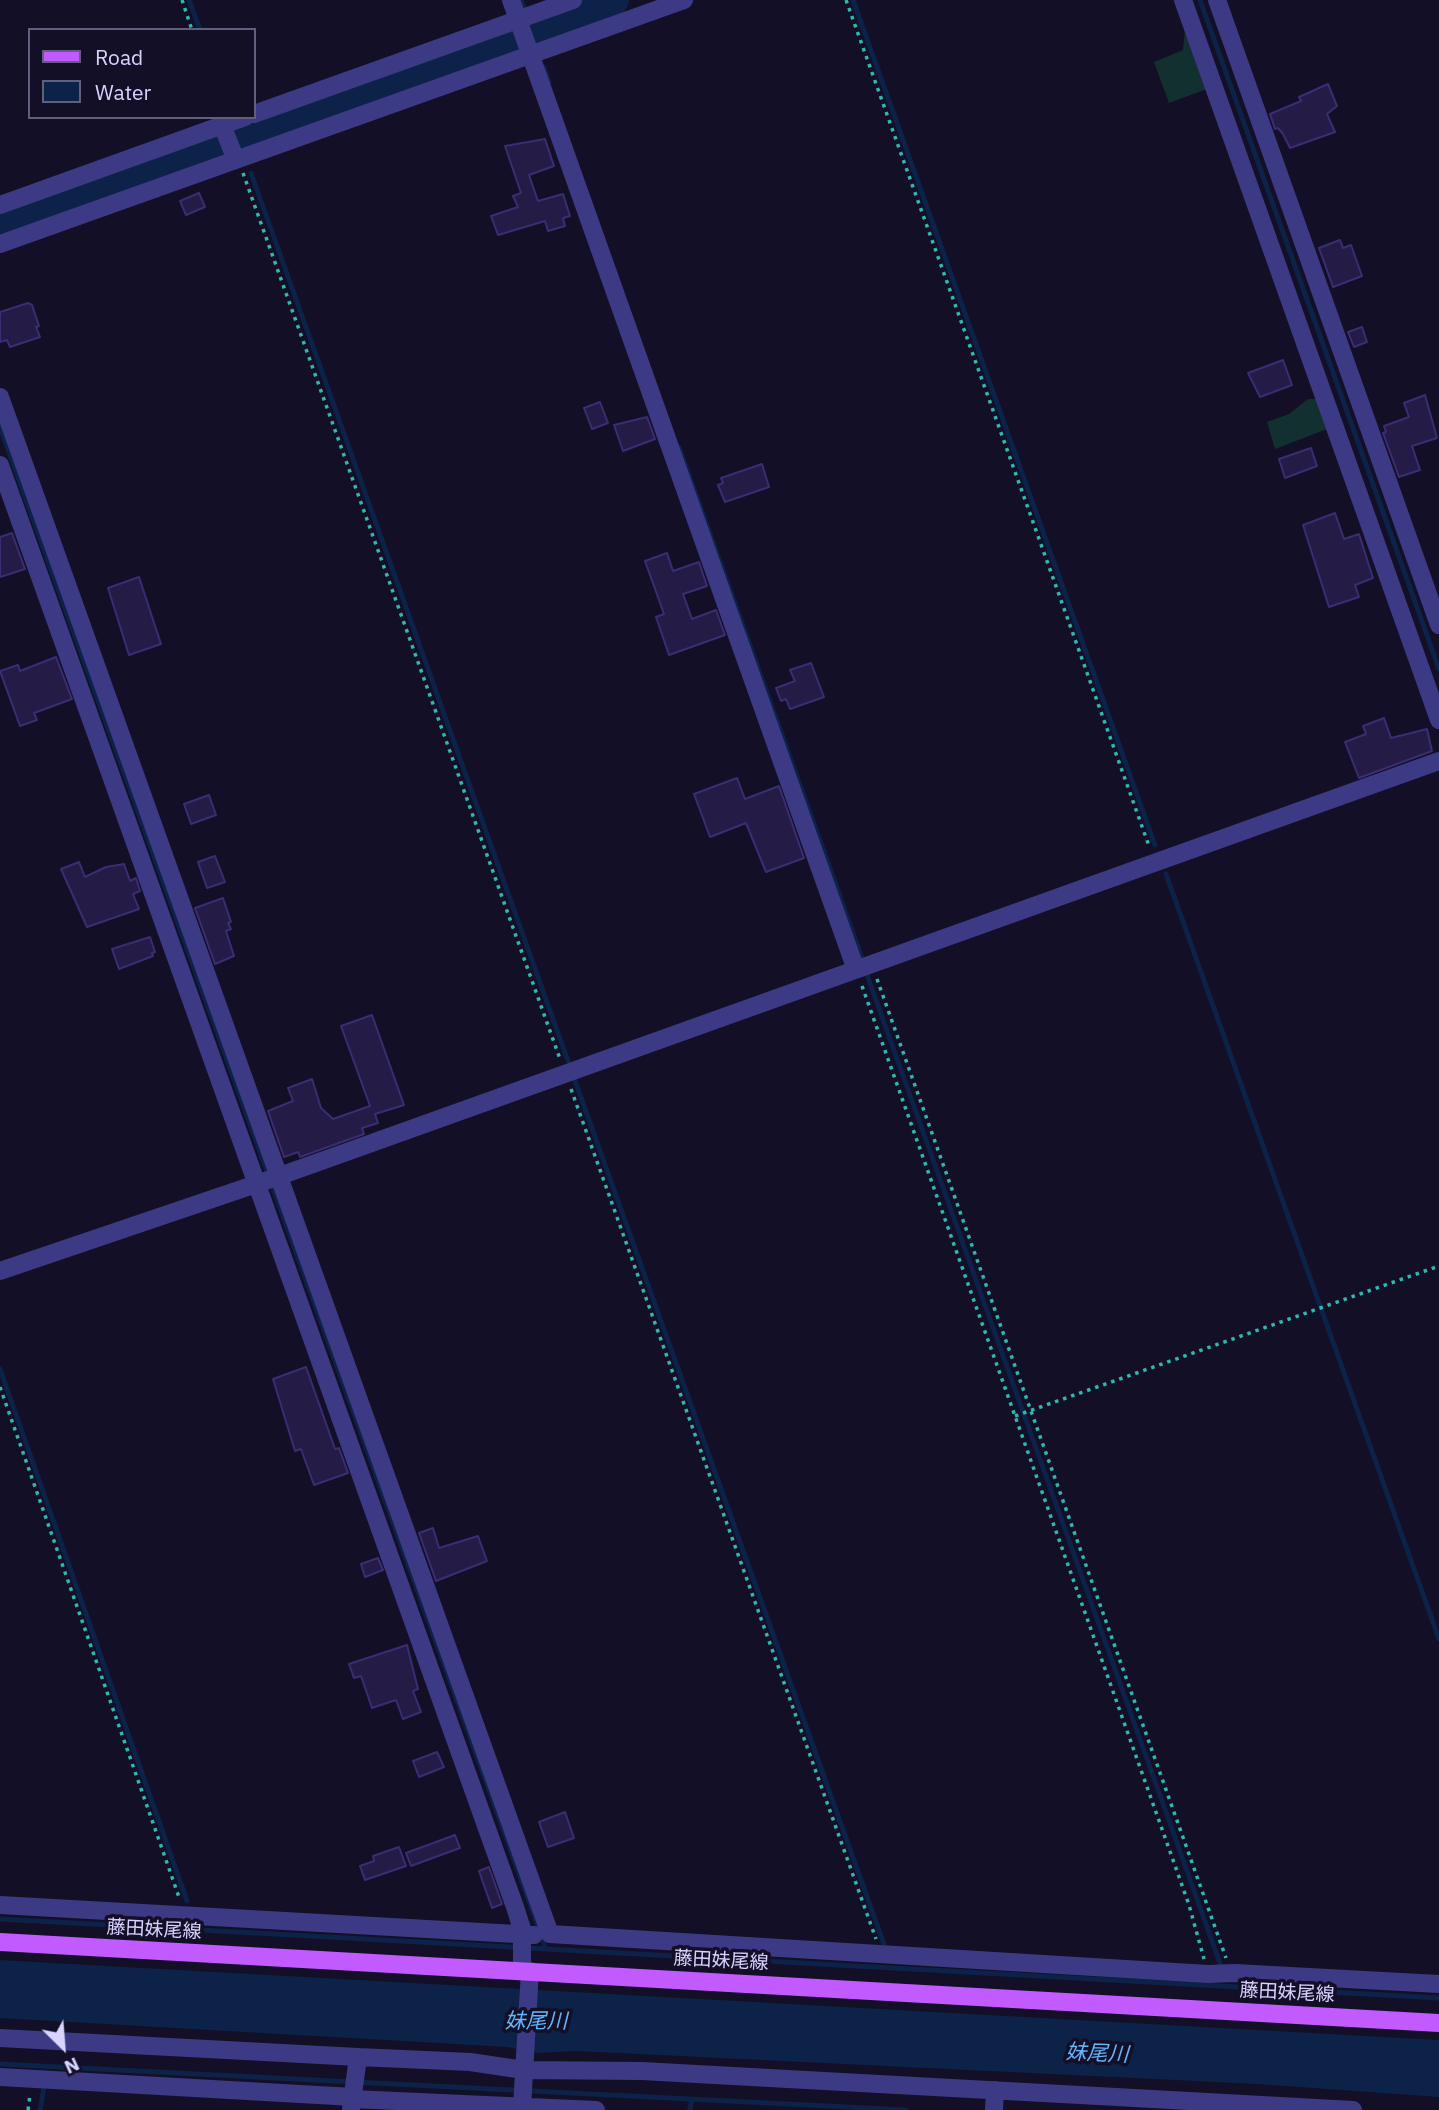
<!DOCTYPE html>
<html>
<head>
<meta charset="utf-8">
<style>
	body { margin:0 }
	#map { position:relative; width:1439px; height:2110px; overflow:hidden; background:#130f26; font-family:"IBM Plex Sans",sans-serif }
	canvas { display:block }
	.legend { position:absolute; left:28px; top:28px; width:228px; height:91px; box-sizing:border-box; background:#130f26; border:2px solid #625e7d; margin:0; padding:9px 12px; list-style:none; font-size:21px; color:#d9d4ff }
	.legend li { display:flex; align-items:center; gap:14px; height:35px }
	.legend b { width:35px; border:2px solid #625e7d }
	.north { position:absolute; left:28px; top:2012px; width:70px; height:70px; -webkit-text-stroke:5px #130f26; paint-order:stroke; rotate:155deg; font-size:19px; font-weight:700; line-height:28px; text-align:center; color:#d9d4ff }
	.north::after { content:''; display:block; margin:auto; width:24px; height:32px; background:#d9d4ff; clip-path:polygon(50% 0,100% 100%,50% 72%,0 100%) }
</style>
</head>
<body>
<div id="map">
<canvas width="1439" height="2110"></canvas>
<ul class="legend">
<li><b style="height:9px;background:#c25bff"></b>Road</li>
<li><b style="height:19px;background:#0c2248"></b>Water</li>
</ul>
<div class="north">N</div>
</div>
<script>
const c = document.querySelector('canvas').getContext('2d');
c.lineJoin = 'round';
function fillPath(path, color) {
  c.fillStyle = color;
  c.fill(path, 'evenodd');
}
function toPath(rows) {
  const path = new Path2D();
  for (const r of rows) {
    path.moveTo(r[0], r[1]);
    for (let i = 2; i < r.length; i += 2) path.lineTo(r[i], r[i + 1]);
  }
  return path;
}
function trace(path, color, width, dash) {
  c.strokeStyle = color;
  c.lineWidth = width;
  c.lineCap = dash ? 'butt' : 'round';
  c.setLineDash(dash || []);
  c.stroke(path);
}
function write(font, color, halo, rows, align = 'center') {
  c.font = font + ' "IBM Plex Sans","Noto Sans JP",sans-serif';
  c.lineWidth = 7;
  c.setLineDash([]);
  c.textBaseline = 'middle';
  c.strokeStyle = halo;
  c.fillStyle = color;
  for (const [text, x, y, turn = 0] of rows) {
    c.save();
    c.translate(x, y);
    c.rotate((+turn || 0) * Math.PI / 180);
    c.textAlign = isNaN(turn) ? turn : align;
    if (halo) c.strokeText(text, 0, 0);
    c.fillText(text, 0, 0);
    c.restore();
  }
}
const green = toPath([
	[1185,30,1207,89,1169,103,1154,62,1183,50],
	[1308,399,1316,399,1327,429,1275,449,1267,422,1289,414]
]);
const water = toPath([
	[0,1960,1439,2040,1439,2097,1257,2084,576,2051,537,2053,507,2047,0,2018]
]);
const stream = toPath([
	[189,0,200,30],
	[521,0,534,37],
	[853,0,1155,845],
	[1200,0,1439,669],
	[544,67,549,82],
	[234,125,240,142],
	[251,173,568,1061],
	[0,427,546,1949],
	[679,447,862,958],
	[1166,874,1439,1639],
	[866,972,1222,1969],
	[574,1078,884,1944],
	[0,1369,187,1901],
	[0,1919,1439,1998],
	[0,2064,906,2110],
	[40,2110,44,2087],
	[690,2110,692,2099]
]);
const river = toPath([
	[0,218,613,0]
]);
const building = toPath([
	[1328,84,1337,106,1327,114,1335,132,1290,148,1283,134,1278,128,1275,129,1270,114,1301,101,1299,97,1328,84],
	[545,139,554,166,529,175,538,201,563,194,570,216,563,218,565,226,548,231,545,221,498,235,491,216,518,207,513,196,521,193,505,146,545,139],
	[199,193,205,207,186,215,180,201,199,193],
	[1340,240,1343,248,1351,245,1362,276,1333,287,1319,248,1340,240],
	[28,303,32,305,39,326,36,327,40,337,10,347,7,340,0,342,0,312,28,303],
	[1362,327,1367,342,1354,347,1348,332,1362,327],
	[1283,360,1292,385,1260,397,1248,373,1283,360],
	[1425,395,1437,438,1412,446,1420,470,1399,477,1383,433,1386,432,1384,426,1409,417,1404,403,1425,395],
	[600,402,608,423,592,429,584,408,600,402],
	[647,417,655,439,623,451,614,425,647,417],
	[1311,448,1317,466,1285,478,1279,459,1311,448],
	[762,464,769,487,725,502,718,485,723,483,721,478,762,464],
	[1335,513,1344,539,1359,534,1373,578,1355,585,1359,597,1329,607,1303,525,1335,513],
	[12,533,25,569,0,577,0,537,12,533],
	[667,553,673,571,699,562,707,586,683,594,692,619,716,610,725,635,669,655,656,617,664,614,645,561,667,553],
	[139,577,161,644,129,655,108,588,139,577],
	[56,657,72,699,34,713,37,720,20,726,0,671,18,665,20,671,56,657],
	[811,663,824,697,790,709,786,699,781,701,776,688,795,681,790,670,811,663],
	[1384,718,1391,738,1427,729,1432,751,1359,778,1345,742,1366,734,1363,726,1384,718],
	[737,778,745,799,779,786,804,858,766,872,746,823,710,837,694,794,737,778],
	[209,795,216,815,191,824,184,804,209,795],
	[215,856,225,882,207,888,198,862,215,856],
	[79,862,85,877,106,867,124,864,130,881,136,878,140,891,133,894,139,909,87,927,61,869,79,862],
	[223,898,231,922,228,923,231,929,226,931,234,956,215,964,195,908,223,898],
	[150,937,155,952,152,953,153,956,119,969,112,949,150,937],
	[372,1015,404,1105,375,1114,378,1123,362,1128,364,1134,300,1157,298,1152,284,1157,268,1111,293,1101,288,1088,312,1079,321,1108,333,1119,370,1106,341,1026,372,1015],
	[306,1367,335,1449,339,1448,348,1473,314,1485,301,1449,295,1451,273,1379,306,1367],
	[433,1528,439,1548,478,1536,487,1561,436,1581,419,1533,433,1528],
	[378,1558,383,1570,365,1577,361,1564,378,1558],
	[407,1645,418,1689,413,1691,421,1712,403,1719,396,1700,372,1708,361,1676,354,1678,349,1664,407,1645],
	[437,1752,444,1767,419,1777,413,1761,437,1752],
	[565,1812,574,1838,548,1847,539,1822,565,1812],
	[455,1835,460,1848,411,1866,406,1853,455,1835],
	[399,1847,406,1866,365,1880,360,1866,374,1861,373,1856,399,1847],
	[489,1867,502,1904,492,1908,479,1871,489,1867]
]);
const path = toPath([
	[182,0,192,30],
	[846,0,1149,846],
	[243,173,560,1059],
	[877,979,1226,1958],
	[862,986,1189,1905,1204,1959],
	[571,1089,876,1939],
	[0,1387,180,1900],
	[1015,1416,1439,1266],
	[28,2110,30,2095]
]);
const minor = toPath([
	[511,0,855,967],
	[1183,0,1439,720],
	[1217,0,1439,625],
	[254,114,573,0],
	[222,125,236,160],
	[0,205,245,117],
	[0,244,684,0],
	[0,397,550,1934,1208,1974,1235,1973,1439,1984],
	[0,465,515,1907,522,1929,522,1971],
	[0,1271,274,1178,1439,761],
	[0,1905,534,1935],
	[0,2038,358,2057],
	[0,2077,353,2097],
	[353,2099,596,2110],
	[522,2107,530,1971],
	[351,2110,358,2057,470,2062,524,2070,642,2071,1353,2110],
	[994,2110,995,2090]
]);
const major = toPath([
	[0,1942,1439,2023]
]);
const streetNames = [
	["藤田妹尾線",154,1930,3],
	["藤田妹尾線",721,1961,3],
	["藤田妹尾線",1287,1993,3]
];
const waterNames = [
	["妹尾川",536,2022],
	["妹尾川",1097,2054,3]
];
fillPath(green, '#12302f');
fillPath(water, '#0c2248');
trace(stream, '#0c2248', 5);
trace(river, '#0c2248', 32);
fillPath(building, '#241b47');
trace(building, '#3b2d73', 2);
trace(path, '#2fb8b0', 3.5, [3.5, 5]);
trace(minor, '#3d3a85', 18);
trace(major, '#c25bff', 18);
write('19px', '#d9d4ff', '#130f26', streetNames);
write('italic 21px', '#62b6ff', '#130f26', waterNames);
</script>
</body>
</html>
